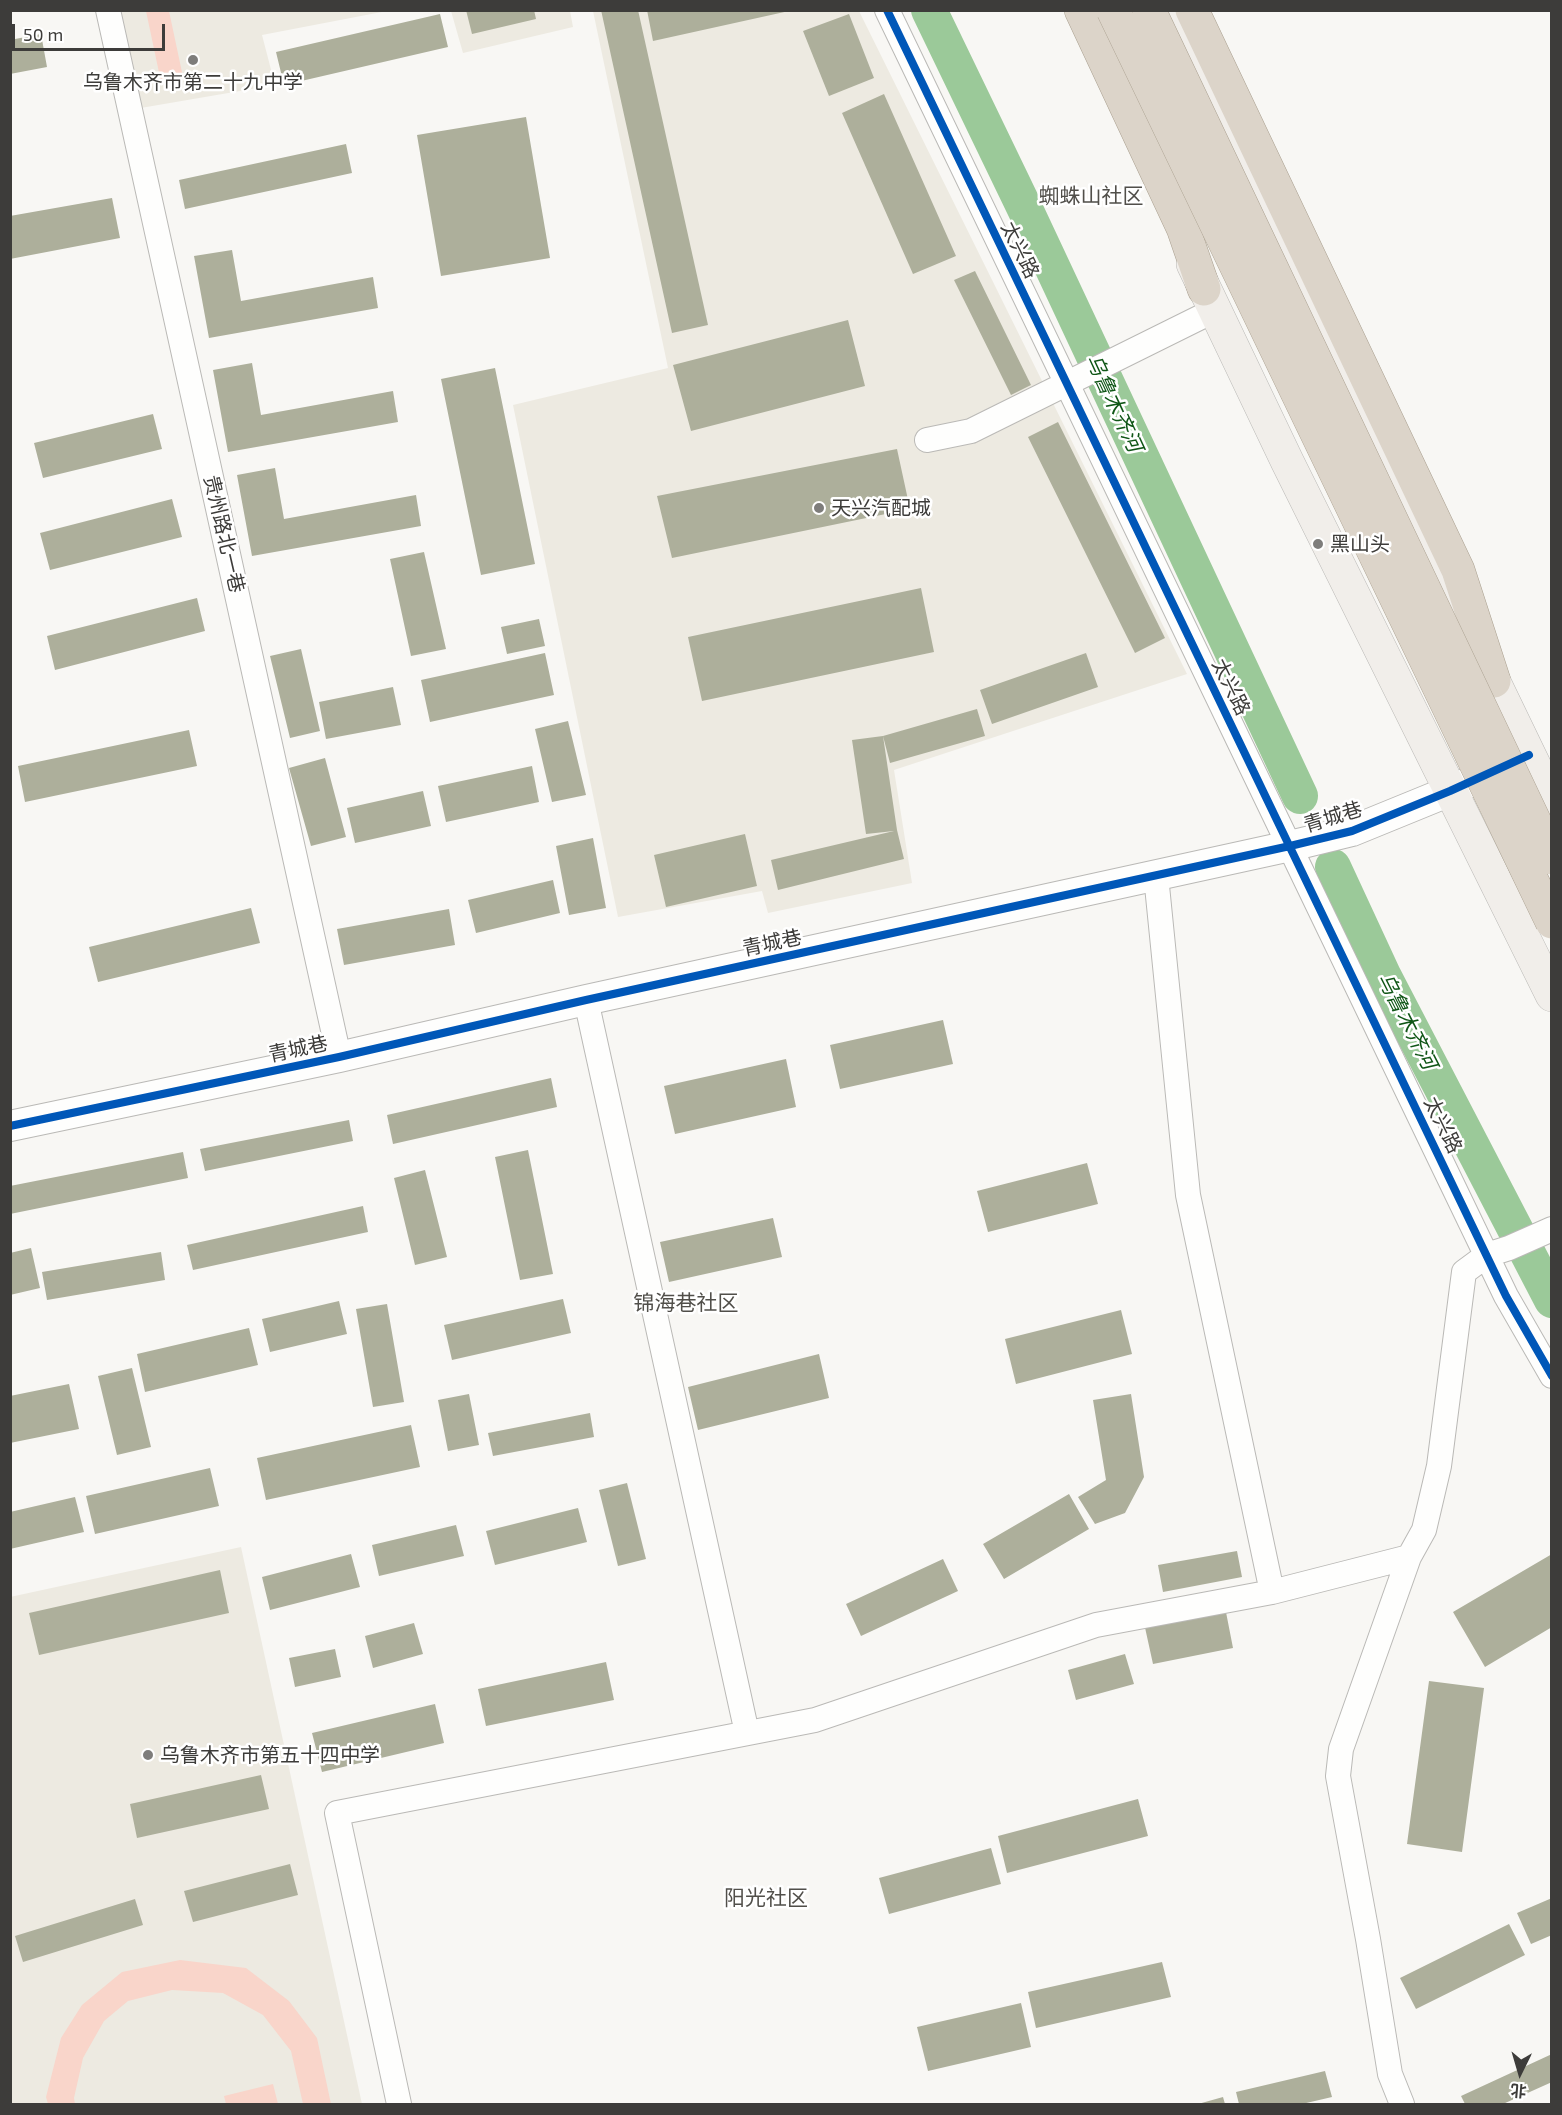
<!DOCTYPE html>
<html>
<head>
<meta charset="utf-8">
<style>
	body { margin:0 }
	#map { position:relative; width:1562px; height:2115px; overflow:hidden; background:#f8f7f4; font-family:"Exo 2","Noto Sans SC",sans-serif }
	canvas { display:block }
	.frame { position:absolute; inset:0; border:12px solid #3d3c3a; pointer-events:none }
	.north { position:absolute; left:1490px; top:2043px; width:60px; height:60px; -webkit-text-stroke:4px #fff; paint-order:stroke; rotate:185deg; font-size:16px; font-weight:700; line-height:24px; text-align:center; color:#3d3c3a }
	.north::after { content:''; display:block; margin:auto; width:21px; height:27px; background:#3d3c3a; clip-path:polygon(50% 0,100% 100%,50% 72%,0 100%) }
	.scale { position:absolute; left:12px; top:24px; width:153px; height:27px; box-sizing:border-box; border:3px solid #3d3c3a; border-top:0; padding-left:8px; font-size:18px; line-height:21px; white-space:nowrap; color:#3d3c3a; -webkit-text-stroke:4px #fff; paint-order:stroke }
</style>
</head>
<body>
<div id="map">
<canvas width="1562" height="2115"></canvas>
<div class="frame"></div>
<div class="north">北</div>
<div class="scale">50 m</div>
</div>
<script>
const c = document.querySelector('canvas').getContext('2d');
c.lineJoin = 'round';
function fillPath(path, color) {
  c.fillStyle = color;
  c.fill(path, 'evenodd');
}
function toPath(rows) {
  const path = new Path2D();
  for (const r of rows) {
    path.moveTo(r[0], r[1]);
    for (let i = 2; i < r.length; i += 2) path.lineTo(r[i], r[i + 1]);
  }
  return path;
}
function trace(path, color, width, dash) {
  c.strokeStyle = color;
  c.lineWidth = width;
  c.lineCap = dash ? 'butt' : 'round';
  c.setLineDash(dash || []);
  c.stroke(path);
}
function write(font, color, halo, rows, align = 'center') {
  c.font = font + ' "Exo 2","Noto Sans SC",sans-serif';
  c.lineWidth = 5;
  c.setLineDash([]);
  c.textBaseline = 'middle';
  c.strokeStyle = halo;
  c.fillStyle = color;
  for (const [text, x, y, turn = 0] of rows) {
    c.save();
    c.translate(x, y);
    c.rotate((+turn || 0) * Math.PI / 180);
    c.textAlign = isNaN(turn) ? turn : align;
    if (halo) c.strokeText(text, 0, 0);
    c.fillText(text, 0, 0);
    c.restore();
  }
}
const built = toPath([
	[108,11,387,11,262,35,275,85,129,110],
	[451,11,570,11,573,27,463,53],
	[593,11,859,11,1187,674,894,770,912,883,768,913,762,891,618,917,513,405,668,368],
	[241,1547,362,2104,11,2104,10,1597]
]);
const green = toPath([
	[146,11,169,11,183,77,161,82],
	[180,1960,246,1968,289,2001,317,2038,331,2104,303,2104,291,2051,263,2015,223,1993,172,1990,128,2001,104,2021,83,2058,74,2098,75,2104,48,2104,46,2097,61,2038,82,2005,122,1972],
	[273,2084,278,2104,226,2104,224,2096]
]);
const river = toPath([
	[929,10,1026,211,1300,796],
	[1333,867,1383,975,1552,1300]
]);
const building = toPath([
	[466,10,534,10,536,19,472,34],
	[601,10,638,10,708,325,672,333],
	[647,10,789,10,789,11,653,41],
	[440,14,448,47,284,85,276,52],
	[849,14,874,78,829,96,803,31],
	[41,34,47,67,10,74,10,40],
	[884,94,956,256,913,274,842,113],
	[526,117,550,258,441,276,417,135],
	[346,144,352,173,185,209,179,180],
	[112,198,120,238,10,259,10,216],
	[232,250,241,301,373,277,378,308,209,338,194,256],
	[975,271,1031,385,1011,395,954,280],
	[848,320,865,386,691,431,673,365],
	[252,363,261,415,393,391,398,422,228,452,213,370],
	[495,368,535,564,481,575,441,379],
	[153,414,162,449,43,478,34,443],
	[1058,422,1165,638,1135,653,1028,437],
	[897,449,910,509,672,558,657,496],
	[275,468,284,519,416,495,421,526,252,556,237,475],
	[172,499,182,537,50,570,40,533],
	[424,552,446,649,411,656,390,559],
	[921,588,934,652,702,701,688,637],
	[197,598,205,631,55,670,47,636],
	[539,619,545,646,507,654,501,627],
	[301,649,320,731,290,738,270,656],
	[545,653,554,695,430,722,421,680],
	[1086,653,1098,687,992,724,980,690],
	[393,687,401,725,326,739,319,702],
	[977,709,985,736,890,763,883,736,897,830,904,859,778,890,771,860,894,831,866,834,852,740,883,736],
	[568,721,586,795,552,802,535,729],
	[189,730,197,766,25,802,18,766],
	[325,758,346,837,311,846,289,768],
	[532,766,539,802,446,822,438,786],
	[423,791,431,826,355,843,347,808],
	[745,834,757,886,666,907,654,855],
	[593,838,606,908,569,915,556,846],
	[553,880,560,913,476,933,468,900],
	[251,908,260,943,98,982,89,947],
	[449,909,455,945,344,965,337,929],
	[943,1020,953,1064,840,1089,830,1045],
	[786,1059,796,1107,675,1134,664,1086],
	[551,1078,557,1107,393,1144,387,1115],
	[349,1120,353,1141,205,1171,200,1149],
	[528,1150,553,1274,520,1280,495,1157],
	[183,1152,188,1178,10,1214,10,1186],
	[1087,1163,1098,1204,988,1232,977,1191],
	[425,1170,447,1257,415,1265,394,1178],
	[363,1206,368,1232,193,1270,187,1245],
	[773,1218,782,1257,669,1282,660,1242],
	[31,1248,40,1288,10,1295,10,1253],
	[161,1252,165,1280,47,1300,42,1272],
	[563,1299,571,1333,452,1360,444,1325],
	[339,1301,347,1334,270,1352,262,1319],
	[387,1304,404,1402,373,1407,356,1309],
	[1121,1310,1132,1354,1016,1384,1005,1339],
	[249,1328,258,1365,145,1392,137,1354],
	[819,1354,829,1398,698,1430,688,1387],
	[132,1368,151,1447,117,1455,98,1376],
	[69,1384,79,1429,10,1443,10,1396],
	[469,1394,479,1445,448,1451,438,1400],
	[1131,1394,1144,1477,1125,1513,1095,1524,1078,1497,1106,1480,1093,1400],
	[590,1413,594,1437,493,1456,488,1433],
	[411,1425,420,1467,266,1500,257,1458],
	[210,1468,219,1506,95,1534,86,1496],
	[627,1483,646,1559,618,1566,599,1490],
	[1069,1494,1089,1529,1004,1579,983,1544],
	[75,1497,84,1532,10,1549,10,1512],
	[578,1508,587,1542,495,1565,486,1531],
	[456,1525,464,1556,379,1576,372,1545],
	[1237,1551,1242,1577,1163,1592,1158,1565],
	[351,1554,360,1587,270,1610,262,1577],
	[1552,1554,1552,1627,1485,1667,1453,1612],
	[943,1559,958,1591,861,1636,846,1604],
	[220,1570,229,1613,39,1655,29,1613],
	[1225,1607,1233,1648,1153,1664,1144,1623],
	[414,1623,423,1654,373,1668,365,1636],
	[335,1649,341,1677,295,1687,289,1658],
	[1125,1654,1134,1684,1076,1700,1068,1670],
	[606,1662,614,1700,486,1726,478,1689],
	[1429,1681,1484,1688,1462,1852,1407,1844],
	[435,1704,444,1743,322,1772,312,1733],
	[261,1775,269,1809,137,1838,130,1804],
	[1138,1799,1148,1836,1007,1873,998,1836],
	[991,1848,1001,1884,889,1914,879,1878],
	[290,1864,298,1895,193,1922,184,1891],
	[1552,1898,1552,1935,1531,1944,1517,1913],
	[135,1899,143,1925,23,1962,15,1936],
	[1509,1924,1525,1955,1416,2009,1400,1978],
	[1162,1962,1171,1997,1036,2028,1028,1992],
	[1021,2003,1031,2047,928,2071,917,2027],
	[1552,2054,1552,2082,1503,2104,1465,2104,1461,2096],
	[1325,2071,1332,2097,1302,2104,1239,2104,1236,2092],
	[1223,2097,1225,2104,1198,2104]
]);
const minor = toPath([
	[108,10,339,1057],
	[887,10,1506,1296,1552,1376],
	[927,440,971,431,1215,310],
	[1156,876,1188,1195,1272,1592],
	[586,1000,747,1733],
	[399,2104,337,1813,815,1720,1096,1625,1272,1592,1409,1557],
	[1402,2104,1390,2074,1368,1939,1338,1776,1341,1749,1409,1557,1424,1530,1439,1466,1464,1272,1487,1255,1509,1248,1552,1229]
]);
const tertiary = toPath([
	[10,1126,339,1057,586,1000,1290,846,1352,831,1450,791,1505,766]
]);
const secondary = toPath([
	[1173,10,1349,385,1459,609],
	[1193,264,1287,461,1552,995],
	[1481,655,1552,802]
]);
const trunk = toPath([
	[1081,10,1183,228,1204,289],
	[1192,10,1458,570,1494,681]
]);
const trunkBridge = toPath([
	[1113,10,1552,922],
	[1149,10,1552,858]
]);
const cycleway = toPath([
	[887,10,1506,1296,1552,1376],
	[10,1126,339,1057,586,1000,1290,846,1352,831,1450,791,1529,755]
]);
const markers = [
	[193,60,6,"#7e7d7b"],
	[819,508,6,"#7e7d7b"],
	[1318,544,6,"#7e7d7b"],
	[148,1755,6,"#7e7d7b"]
];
const poiNames = [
	["乌鲁木齐市第二十九中学",193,82,"center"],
	["天兴汽配城",831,508],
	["黑山头",1330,544],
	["乌鲁木齐市第五十四中学",160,1755]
];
const streetNames = [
	["太兴路",1020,250,64],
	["贵州路北一巷",224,534,77],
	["太兴路",1231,687,64],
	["青城巷",1333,817,-17],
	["青城巷",772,943,-12],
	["青城巷",298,1049,-12],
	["太兴路",1443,1125,64]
];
const neighbourhoodNames = [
	["蜘蛛山社区",1091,196],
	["锦海巷社区",686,1303],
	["阳光社区",766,1898]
];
const waterNames = [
	["乌鲁木齐河",1114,403,65],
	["乌鲁木齐河",1407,1021,63]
];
fillPath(built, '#edeae1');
fillPath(green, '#f9d5ca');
trace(river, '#9bc999', 36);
fillPath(building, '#adaf9b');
trace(minor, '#bab9b6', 26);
trace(tertiary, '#bab9b6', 32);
trace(secondary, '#bab9b6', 34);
trace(trunk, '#aaa090', 34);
trace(minor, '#fefefd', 24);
trace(tertiary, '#fefefd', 30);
trace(secondary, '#f1eeea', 33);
trace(trunk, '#dcd4c9', 33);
trace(trunkBridge, '#aaa090', 34, []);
trace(trunkBridge, '#dcd4c9', 33);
trace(cycleway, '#0057b8', 8);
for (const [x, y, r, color] of markers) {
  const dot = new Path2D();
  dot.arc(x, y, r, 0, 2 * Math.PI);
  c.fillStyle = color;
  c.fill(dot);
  trace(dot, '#fff', 2);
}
write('20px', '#3d3c3a', '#fff', poiNames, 'left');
write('20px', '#3d3c3a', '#fff', streetNames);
write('21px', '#514f4a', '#fff', neighbourhoodNames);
write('italic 21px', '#0f5616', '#fff', waterNames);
</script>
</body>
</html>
